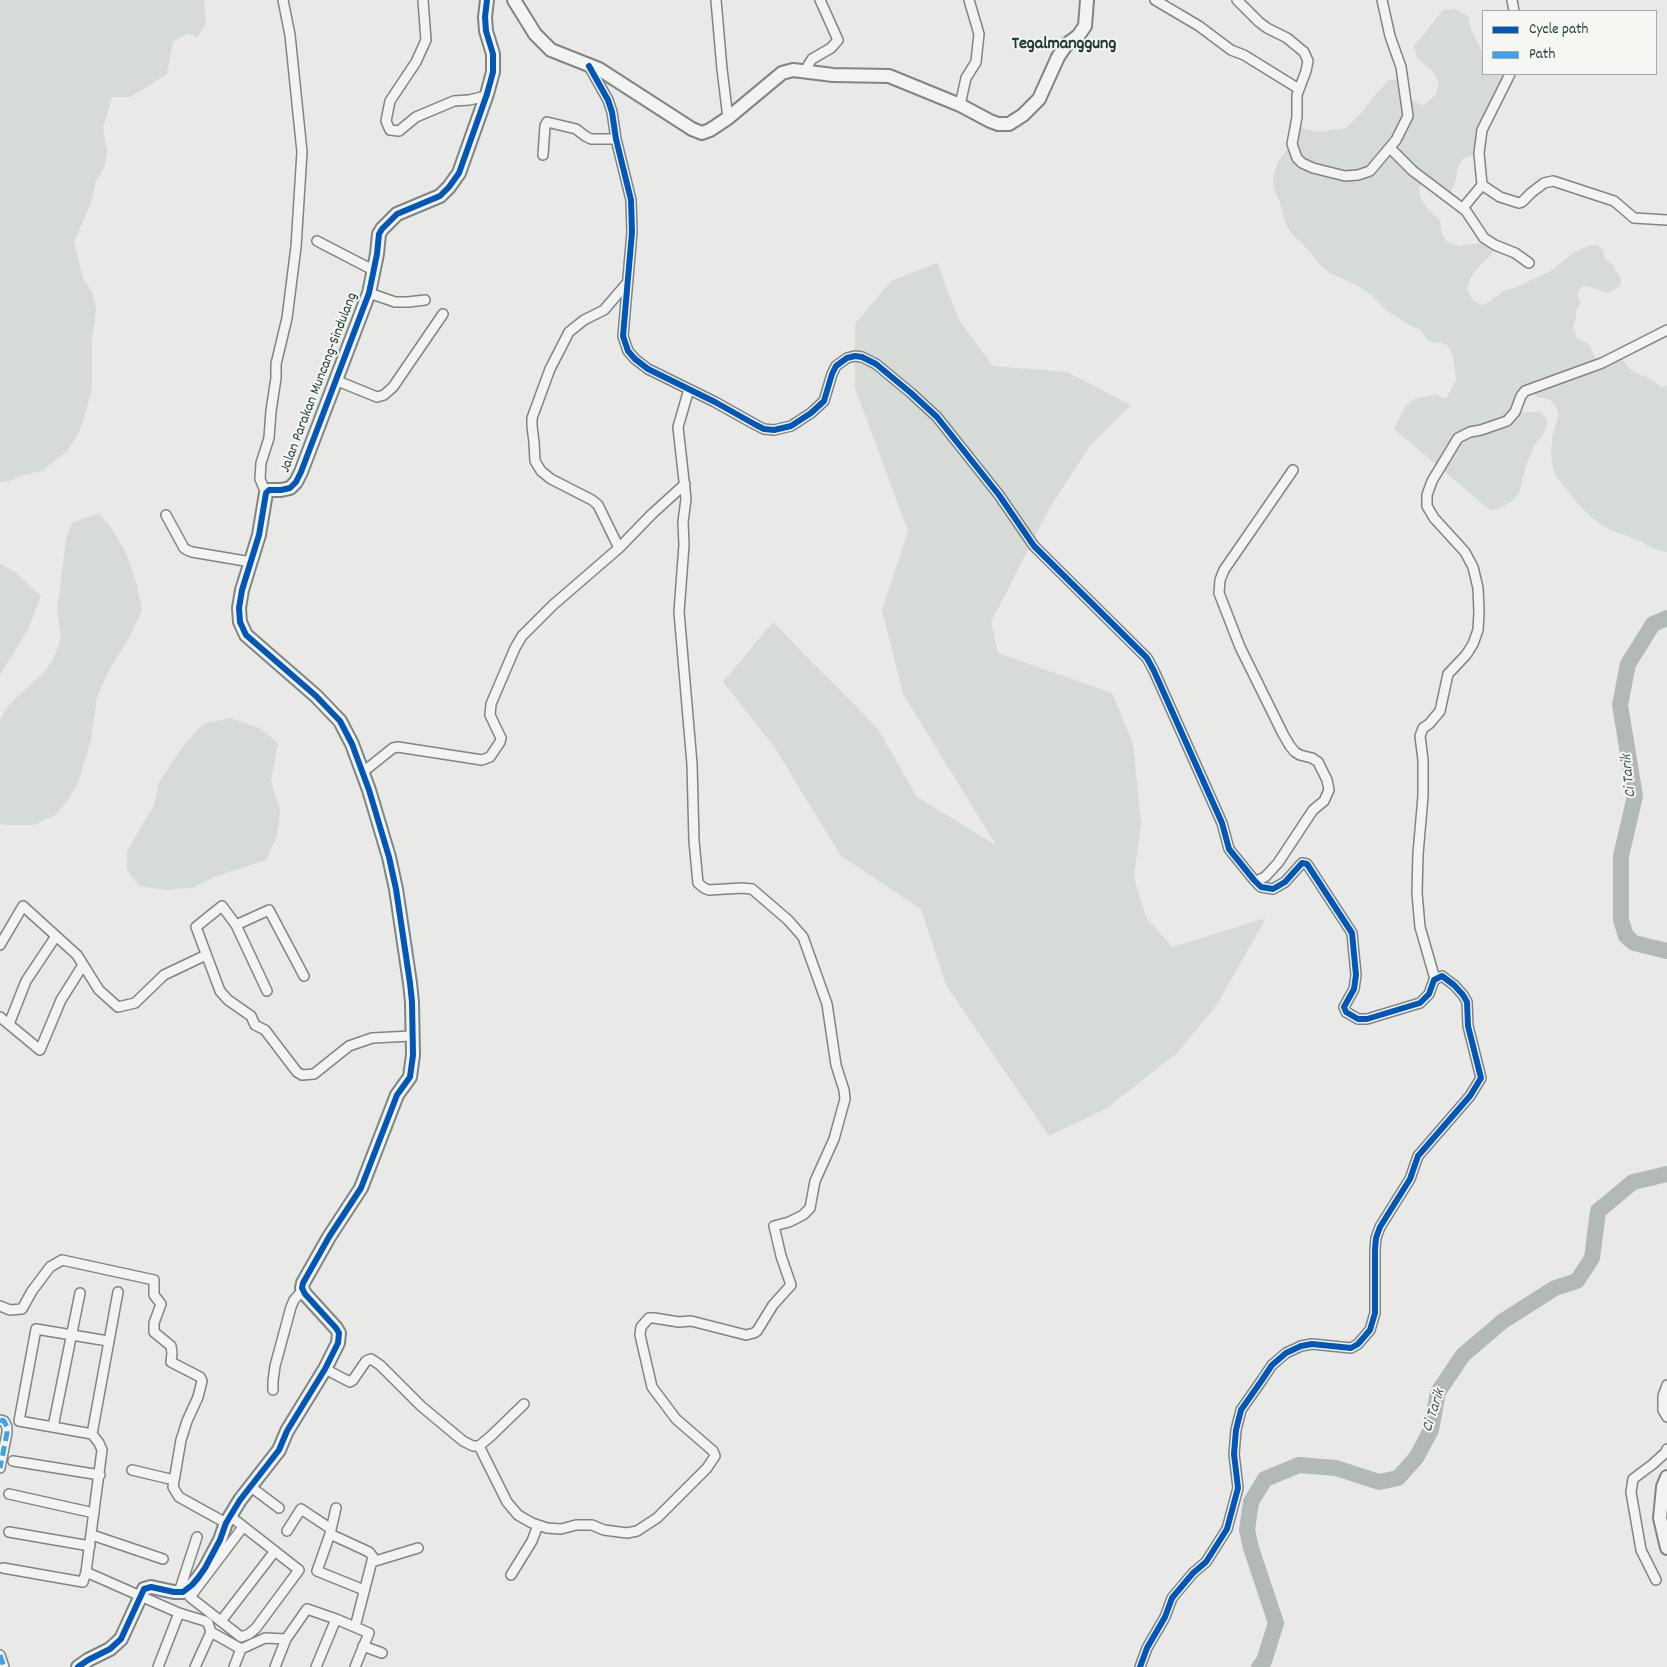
<!DOCTYPE html>
<html>
<head>
<meta charset="utf-8">
<style>
	body { margin:0 }
	#map { position:relative; width:1667px; height:1667px; overflow:hidden; background:#e9eae8; font-family:Dekko,sans-serif }
	canvas { display:block }
	.legend { position:absolute; left:1482px; top:10px; width:175px; height:65px; box-sizing:border-box; background:#f6f6f2; border:1px solid #a0aca6; margin:0; padding:6px 9px; list-style:none; font-size:15px; color:#1f3d34 }
	.legend li { display:flex; align-items:center; gap:10px; height:25px }
	.legend b { width:25px; border:1px solid #a0aca6 }
</style>
</head>
<body>
<div id="map">
<canvas width="1667" height="1667"></canvas>
<ul class="legend">
<li><b style="height:6px;background:#0057b8"></b>Cycle path</li>
<li><b style="height:6px;background:#3da4eb"></b>Path</li>
</ul>
</div>
<script>
const c = document.querySelector('canvas').getContext('2d');
c.lineJoin = 'round';
function fillPath(path, color) {
  c.fillStyle = color;
  c.fill(path, 'evenodd');
}
function toPath(rows) {
  const path = new Path2D();
  for (const r of rows) {
    path.moveTo(r[0], r[1]);
    for (let i = 2; i < r.length; i += 2) path.lineTo(r[i], r[i + 1]);
  }
  return path;
}
function trace(path, color, width, dash) {
  c.strokeStyle = color;
  c.lineWidth = width;
  c.lineCap = dash ? 'butt' : 'round';
  c.setLineDash(dash || []);
  c.stroke(path);
}
function write(font, color, halo, rows, align = 'center') {
  c.font = font + ' Dekko,sans-serif';
  c.lineWidth = 4;
  c.setLineDash([]);
  c.textBaseline = 'middle';
  c.strokeStyle = halo;
  c.fillStyle = color;
  for (const [text, x, y, turn = 0] of rows) {
    c.save();
    c.translate(x, y);
    c.rotate((+turn || 0) * Math.PI / 180);
    c.textAlign = isNaN(turn) ? turn : align;
    if (halo) c.strokeText(text, 0, 0);
    c.fillText(text, 0, 0);
    c.restore();
  }
}
const green = toPath([
	[0,0,204,0,206,23,197,37,187,33,173,42,167,74,130,97,112,97,103,128,107,150,105,166,96,181,91,203,74,242,83,278,92,292,96,308,92,342,92,388,83,422,76,438,67,451,42,471,24,475,9,481,0,482],
	[1456,9,1468,16,1471,29,1479,46,1483,53,1483,74,1504,74,1508,77,1486,120,1479,153,1462,159,1458,167,1456,179,1448,199,1425,181,1419,188,1420,197,1427,208,1440,220,1442,235,1448,242,1458,246,1479,243,1490,243,1495,246,1492,254,1477,268,1470,279,1467,290,1473,300,1481,305,1489,302,1503,291,1514,288,1551,271,1574,252,1591,245,1598,246,1603,250,1605,259,1613,265,1621,280,1620,286,1608,293,1590,287,1582,286,1577,295,1581,301,1576,311,1576,319,1573,325,1577,338,1589,344,1595,358,1600,362,1610,364,1619,360,1624,361,1630,369,1635,373,1647,377,1662,387,1667,385,1667,552,1661,551,1652,548,1640,541,1611,530,1596,521,1583,509,1573,498,1554,473,1551,456,1552,437,1559,414,1555,405,1549,399,1537,397,1530,389,1518,409,1522,412,1540,412,1545,417,1548,423,1543,434,1534,446,1526,466,1519,493,1511,502,1499,508,1490,510,1394,429,1405,407,1412,400,1435,394,1446,399,1456,380,1453,356,1447,345,1440,342,1433,343,1427,339,1421,330,1411,326,1386,310,1371,295,1356,285,1330,273,1321,266,1303,244,1292,234,1286,225,1279,200,1274,189,1273,177,1278,162,1292,144,1296,127,1319,132,1346,128,1363,111,1374,96,1389,80,1402,78,1404,97,1423,105,1435,96,1439,83,1431,69,1417,59,1414,46,1443,10],
	[937,263,959,320,993,366,1067,372,1131,405,1089,447,1050,507,991,622,998,653,1112,693,1133,743,1141,823,1134,878,1146,917,1172,947,1266,918,1216,1006,1177,1053,1107,1108,1049,1136,946,985,921,909,841,856,773,745,723,682,773,622,878,729,917,797,996,845,903,694,882,610,908,531,855,388,855,324,891,281],
	[99,513,110,526,126,553,137,585,142,610,129,638,109,670,97,697,91,740,78,783,67,801,55,815,34,825,7,825,0,824,0,720,8,706,45,671,53,660,61,638,57,611,66,539,72,523],
	[0,564,15,572,41,596,28,629,0,675],
	[231,718,260,728,278,743,271,781,280,810,277,836,266,860,214,877,192,888,165,890,139,886,127,870,127,851,154,805,159,782,183,746,203,724]
]);
const river = toPath([
	[1667,618,1653,624,1628,664,1620,705,1635,796,1621,856,1621,920,1626,936,1634,943,1667,951],
	[1259,1667,1264,1661,1276,1623,1251,1548,1247,1530,1251,1502,1265,1479,1299,1465,1336,1468,1379,1482,1398,1478,1416,1458,1431,1430,1438,1392,1463,1355,1503,1321,1555,1288,1577,1281,1592,1258,1598,1211,1633,1182,1667,1174]
]);
const street = toPath([
	[423,0,426,40,416,62,390,101,386,121,390,130,399,131,416,117,454,101,469,100,486,96],
	[716,0,722,69,728,118],
	[1155,0,1199,26,1231,50,1244,55,1299,89],
	[1237,0,1259,22,1267,28,1287,38,1304,52,1308,61,1306,71,1297,95,1297,117,1292,144,1297,158,1302,163,1313,168,1345,176,1358,175,1370,171,1396,140,1408,116,1401,67,1390,36,1382,0],
	[1512,0,1514,11],
	[589,66,608,100,612,112,616,139,631,200,632,232,623,336,628,351,635,359,648,369,715,402,756,425,764,429,774,430,791,426,811,413,824,401,832,374,836,366,847,358,855,356,862,357,876,364,911,393,937,417,999,495,1034,546,1147,658,1154,671,1222,823,1229,849,1254,880,1261,887,1273,889,1285,882,1302,863,1307,864,1352,933,1356,975,1354,989,1344,1007,1346,1012,1358,1019,1367,1019,1420,1003,1429,994,1434,980,1442,976,1454,985,1463,995,1467,1002,1468,1026,1481,1078,1470,1096,1418,1156,1410,1179,1380,1227,1376,1238,1375,1249,1375,1313,1370,1330,1358,1344,1351,1348,1312,1344,1301,1346,1286,1353,1272,1365,1262,1380,1241,1410,1236,1430,1234,1454,1238,1488,1227,1529,1206,1562,1193,1573,1172,1598,1165,1617,1147,1648,1140,1667],
	[804,72,812,59,831,48,838,40,820,0],
	[960,105,966,78,976,62,977,52,979,34,969,0],
	[1390,148,1413,171,1466,211,1484,238,1495,245,1515,253,1529,263],
	[543,155,545,126,547,122,576,129,585,136,591,139,616,139],
	[1482,185,1479,153,1482,130,1510,74],
	[1463,208,1482,185,1500,197,1519,203,1522,202,1531,193,1544,183,1553,181,1614,201,1634,218,1667,220],
	[317,241,373,270],
	[369,293,395,302,408,302,425,300],
	[335,380,377,397,384,395,393,387,443,314],
	[266,493,260,479,261,463,269,438,271,411,276,378,276,364,287,318,296,247,302,152,290,35,283,0],
	[166,515,184,548,187,550,192,552,251,562],
	[619,548,598,505,592,500,551,479,541,471,535,461,534,442,532,426,532,418,550,369,569,332,584,320,604,310,628,282],
	[363,772,393,748,398,747,482,760,490,757,500,742,501,738,490,715,491,704,515,648,522,636,553,605,619,548,652,514,685,484],
	[1256,881,1265,877,1278,863,1313,810,1324,801,1329,790,1327,780,1318,762,1312,758,1300,755,1295,752,1290,746,1283,734,1240,647,1219,593,1220,580,1224,570,1293,470],
	[236,925,269,910,304,976],
	[0,945,23,906,77,955,99,990,118,1007,135,1003,164,975,206,955],
	[1435,979,1420,927,1417,893,1418,854,1423,796,1423,760,1420,736,1423,728,1429,724,1440,711,1448,674,1466,655,1473,644,1478,630,1479,612,1478,588,1473,567,1465,552,1434,518,1427,506,1427,495,1432,481,1458,438,1470,432,1481,430,1507,421,1515,412,1521,396,1525,391,1602,363,1667,330],
	[267,991,236,925,222,906,196,927,220,991,228,1000,251,1016,255,1025,265,1030,297,1072,302,1075,314,1074,349,1046,372,1038,412,1036],
	[0,1017,40,1050,61,1000,83,965],
	[9,1024,26,981,56,936],
	[0,1306,10,1310,22,1309,32,1291,50,1267,62,1260,154,1280,154,1295,161,1304,154,1323,154,1332,171,1346,172,1353,171,1362,200,1377,202,1381,198,1397,187,1421,181,1440,173,1487,179,1497,226,1523],
	[108,1341,36,1329,19,1421,92,1434,99,1443,102,1450,86,1572,179,1613,205,1621,208,1623,211,1632,195,1667],
	[325,1369,350,1382,353,1380,366,1361,371,1359,380,1365,421,1406,463,1441,473,1446,479,1446,491,1436,524,1404],
	[1667,1385,1663,1396,1663,1410,1667,1417],
	[273,1390,273,1381,275,1366,291,1307,294,1300,303,1290],
	[0,1420,4,1421,7,1427,7,1433,0,1468],
	[53,1427,80,1293],
	[92,1434,118,1292],
	[479,1446,507,1502,518,1515,532,1523,547,1528,561,1529,576,1525,592,1525,604,1530,627,1533,637,1531,657,1518,707,1468,715,1456,713,1451,676,1419,652,1387,640,1335,641,1327,649,1318,654,1318,679,1322,691,1321,746,1335,754,1333,757,1331,773,1305,791,1285,781,1256,774,1226,789,1222,803,1215,810,1208,815,1181,834,1139,845,1099,844,1090,836,1065,827,1004,803,937,788,920,752,889,742,888,709,890,704,888,698,883,694,841,692,764,679,612,684,545,683,522,686,499,678,427,689,389],
	[13,1461,100,1475],
	[132,1470,174,1480],
	[251,1487,279,1508],
	[9,1494,94,1513],
	[336,1508,330,1534,317,1571,364,1590],
	[230,1516,299,1570,256,1628,249,1634,241,1637,190,1597,243,1527],
	[287,1531,301,1509,331,1529],
	[9,1532,90,1546],
	[330,1534,369,1552,373,1557,355,1627],
	[92,1535,163,1559],
	[372,1562,418,1548],
	[3,1568,83,1582,86,1572],
	[511,1575,532,1541,538,1525],
	[1656,1580,1641,1550,1631,1492,1633,1479,1653,1464,1666,1452,1667,1449],
	[179,1592,197,1537],
	[336,1619,369,1633,355,1667],
	[221,1621,275,1551],
	[211,1632,241,1649,265,1638,286,1639,307,1609,336,1619,316,1667],
	[363,1646,382,1653],
	[0,1655,4,1667],
	[158,1667,179,1613],
	[234,1667,241,1649],
	[275,1667,286,1639]
]);
const secondary = toPath([
	[514,0,535,34,551,50,599,69,692,129,702,133,710,130,728,118,782,73,793,70,833,75,889,76,960,105,990,121,998,124,1009,124,1023,115,1039,99,1058,57,1066,45,1078,36,1085,26,1087,0],
	[1667,1477,1663,1487,1660,1518,1667,1548],
	[78,1667,88,1660,110,1649,121,1639,144,1589,151,1587,174,1592,183,1592,192,1585,198,1578,205,1568,220,1540,226,1523,240,1500,279,1450,287,1431,325,1369,338,1343,339,1333,336,1328,305,1294,302,1288,303,1283,329,1237,361,1188,397,1095,410,1077,413,1055,412,1002,410,983,396,889,389,857,369,790,352,744,340,721,316,696,246,635,240,622,239,608,242,590,259,535,266,493,269,490,281,490,290,488,296,482,301,472,369,293,377,254,379,234,382,229,397,214,440,196,449,187,459,173,487,94,493,72,493,54,486,31,485,17,487,0]
]);
const quiet = toPath([
	[0,1420,4,1421,7,1427,7,1433,0,1468],
	[0,1655,4,1667]
]);
const cycleway = toPath([
	[589,66,608,100,612,112,616,139,631,200,632,232,623,336,628,351,635,359,648,369,715,402,756,425,764,429,774,430,791,426,811,413,824,401,832,374,836,366,847,358,855,356,862,357,876,364,911,393,937,417,999,495,1034,546,1147,658,1154,671,1222,823,1229,849,1254,880,1261,887,1273,889,1285,882,1302,863,1307,864,1352,933,1356,975,1354,989,1344,1007,1346,1012,1358,1019,1367,1019,1420,1003,1429,994,1434,980,1442,976,1454,985,1463,995,1467,1002,1468,1026,1481,1078,1470,1096,1418,1156,1410,1179,1380,1227,1376,1238,1375,1249,1375,1313,1370,1330,1358,1344,1351,1348,1312,1344,1301,1346,1286,1353,1272,1365,1262,1380,1241,1410,1236,1430,1234,1454,1238,1488,1227,1529,1206,1562,1193,1573,1172,1598,1165,1617,1147,1648,1140,1667],
	[78,1667,88,1660,110,1649,121,1639,144,1589,151,1587,174,1592,183,1592,192,1585,198,1578,205,1568,220,1540,226,1523,240,1500,279,1450,287,1431,325,1369,338,1343,339,1333,336,1328,305,1294,302,1288,303,1283,329,1237,361,1188,397,1095,410,1077,413,1055,412,1002,410,983,396,889,389,857,369,790,352,744,340,721,316,696,246,635,240,622,239,608,242,590,259,535,266,493,269,490,281,490,290,488,296,482,301,472,369,293,377,254,379,234,382,229,397,214,440,196,449,187,459,173,487,94,493,72,493,54,486,31,485,17,487,0]
]);
const streetNames = [
	["Jalan Parakan Muncang-Sindulang",320,383,-69]
];
const waterNames = [
	["Ci Tarik",1630,776,-96],
	["Ci Tarik",1435,1411,-72]
];
const quarterNames = [
	["Tegalmanggung",1064,46]
];
fillPath(green, '#d6dbd7');
trace(river, '#b1bab6', 16);
trace(street, '#7f8583', 12);
trace(secondary, '#7f8583', 16);
trace(street, '#f3f3f1', 9);
trace(secondary, '#f3f3f1', 12);
trace(quiet, '#3da4eb', 5, [10, 5]);
trace(cycleway, '#0057b8', 6);
write('15px', '#1f3d34', '#f6f6f2', streetNames);
write('italic 16px', '#445c54', '#f6f6f2', waterNames);
write('bold 18px', '#1f3d34', '#f6f6f2', quarterNames);
</script>
</body>
</html>
